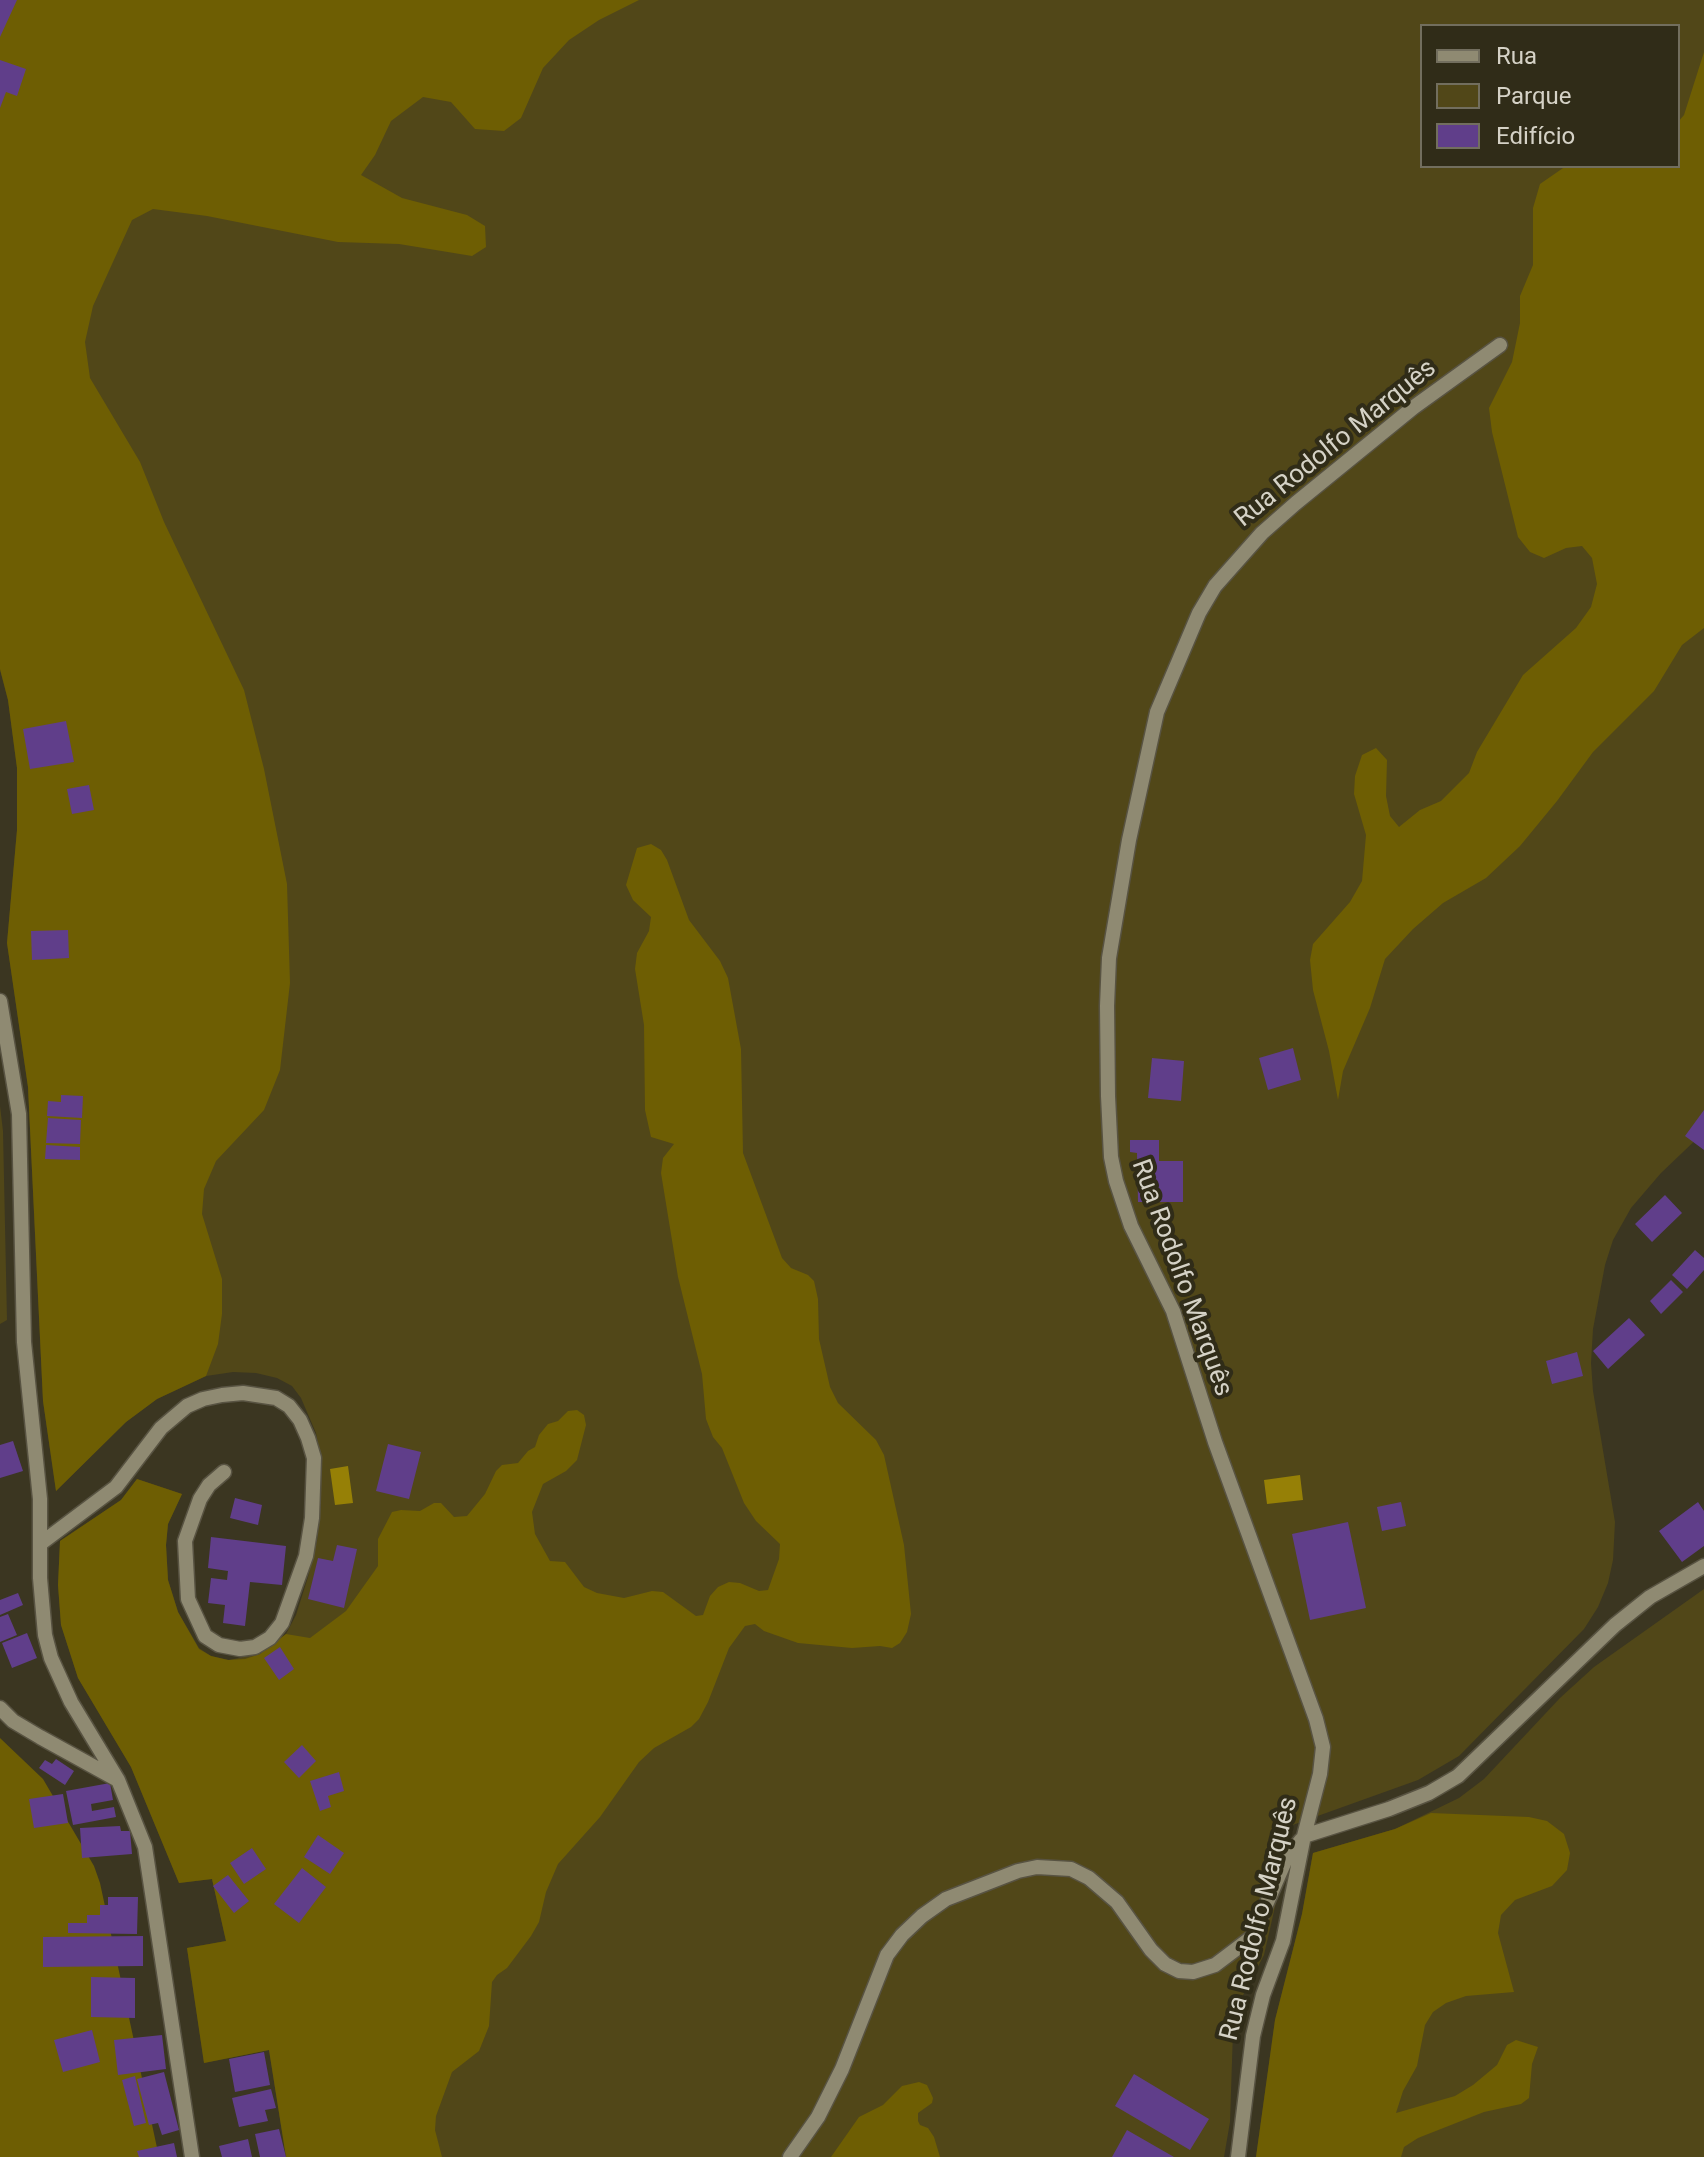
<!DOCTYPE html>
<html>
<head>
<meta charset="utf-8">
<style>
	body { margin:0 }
	#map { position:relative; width:1704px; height:2157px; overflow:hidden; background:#3b3621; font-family:Roboto,sans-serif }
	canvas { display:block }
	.legend { position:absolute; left:1420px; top:24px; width:260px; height:144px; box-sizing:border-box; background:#302c18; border:2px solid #726e5e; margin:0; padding:10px 14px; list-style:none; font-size:24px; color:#d5d2c6 }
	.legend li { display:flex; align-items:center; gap:16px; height:40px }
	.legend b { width:40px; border:2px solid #726e5e }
</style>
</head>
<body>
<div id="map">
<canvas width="1704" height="2157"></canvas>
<ul class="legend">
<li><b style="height:10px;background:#8f8a72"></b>Rua</li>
<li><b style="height:22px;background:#514718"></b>Parque</li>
<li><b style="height:22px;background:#603e8a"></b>Edifício</li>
</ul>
</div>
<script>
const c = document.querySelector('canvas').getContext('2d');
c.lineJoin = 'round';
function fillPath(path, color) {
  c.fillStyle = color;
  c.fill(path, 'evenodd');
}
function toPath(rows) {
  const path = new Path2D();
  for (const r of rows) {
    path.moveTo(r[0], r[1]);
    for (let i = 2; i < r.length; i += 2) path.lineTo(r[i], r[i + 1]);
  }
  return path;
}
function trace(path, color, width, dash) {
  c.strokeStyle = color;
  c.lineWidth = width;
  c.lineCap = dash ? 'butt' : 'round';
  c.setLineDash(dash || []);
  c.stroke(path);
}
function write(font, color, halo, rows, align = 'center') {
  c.font = font + ' Roboto,sans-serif';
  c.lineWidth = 8;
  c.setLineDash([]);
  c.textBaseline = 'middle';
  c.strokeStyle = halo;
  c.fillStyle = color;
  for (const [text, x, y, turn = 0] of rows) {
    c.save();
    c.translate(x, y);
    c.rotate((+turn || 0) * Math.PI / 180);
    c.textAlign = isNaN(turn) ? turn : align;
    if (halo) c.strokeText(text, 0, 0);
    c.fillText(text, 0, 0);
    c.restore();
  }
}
const green = toPath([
	[0,0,1704,0,1704,1132,1661,1173,1631,1208,1613,1240,1605,1265,1593,1329,1591,1363,1593,1391,1615,1522,1613,1560,1608,1583,1598,1607,1584,1629,1459,1756,1418,1780,1287,1827,1277,1898,1264,1955,1240,2001,1233,2031,1230,2122,1224,2157,286,2157,269,2050,204,2063,187,1948,226,1941,212,1879,179,1883,131,1767,78,1678,61,1625,58,1585,60,1541,121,1500,137,1479,182,1494,168,1524,166,1545,168,1580,178,1612,199,1648,211,1656,229,1660,259,1654,286,1634,296,1615,308,1577,317,1541,321,1499,321,1460,316,1433,301,1398,292,1386,277,1378,256,1373,233,1372,206,1376,157,1399,126,1422,56,1491,43,1401,28,1087,7,943,17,830,17,768,8,700,0,670],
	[1422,26,1678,26,1678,166,1422,166],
	[0,1106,3,1131,7,1320,0,1324],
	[1704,1589,1704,2157,1256,2157,1275,2020,1302,1914,1313,1853,1395,1829,1459,1798,1484,1779,1560,1698,1594,1667]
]);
const forest = toPath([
	[0,0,639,0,599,20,569,40,543,68,521,118,504,131,475,129,451,102,423,97,391,121,375,155,361,175,402,198,467,215,485,226,486,247,472,256,399,244,338,242,207,216,153,209,132,220,93,306,85,342,90,378,140,462,164,522,244,690,264,769,287,884,290,983,280,1070,264,1110,216,1161,204,1189,202,1214,222,1279,222,1314,218,1344,206,1376,157,1399,126,1422,56,1491,43,1401,28,1087,7,943,17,830,17,768,8,700,0,669],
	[1704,52,1704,628,1682,645,1654,691,1593,752,1557,801,1520,846,1486,878,1443,903,1413,929,1385,959,1370,1008,1343,1071,1338,1100,1329,1051,1313,990,1310,960,1313,944,1350,902,1362,881,1366,835,1354,794,1355,776,1362,755,1376,748,1387,760,1386,796,1390,816,1399,827,1420,810,1441,801,1469,773,1477,752,1523,675,1576,628,1591,607,1597,584,1592,558,1582,546,1566,548,1544,558,1530,552,1518,537,1492,432,1489,408,1512,362,1520,323,1520,296,1533,265,1533,208,1540,184,1566,166,1678,166,1678,122,1684,115],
	[651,844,661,850,667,860,689,920,720,961,728,978,741,1049,743,1153,782,1258,791,1268,808,1275,814,1281,818,1299,819,1339,830,1387,838,1403,876,1440,884,1455,904,1545,911,1614,907,1632,900,1643,892,1648,880,1646,852,1648,798,1643,764,1631,755,1624,745,1626,729,1648,708,1702,699,1719,691,1727,654,1748,639,1762,600,1817,558,1864,546,1892,539,1922,531,1936,507,1968,497,1975,492,1982,489,2026,479,2051,452,2072,436,2116,435,2130,442,2157,286,2157,269,2050,204,2063,187,1948,226,1941,212,1879,179,1883,131,1767,78,1678,61,1625,58,1585,60,1541,121,1500,137,1479,182,1494,168,1524,166,1545,168,1580,178,1612,199,1649,211,1656,228,1660,245,1659,260,1654,286,1634,310,1638,346,1611,378,1566,378,1539,392,1512,401,1510,420,1511,434,1503,441,1503,454,1517,467,1516,485,1494,496,1471,502,1465,518,1463,528,1451,535,1447,539,1435,548,1424,558,1421,568,1411,577,1410,584,1415,586,1425,577,1460,566,1471,543,1484,532,1512,535,1534,550,1561,565,1562,584,1587,597,1593,624,1598,652,1591,663,1592,696,1616,703,1615,710,1596,718,1587,729,1582,740,1583,759,1591,768,1590,779,1559,780,1544,756,1521,744,1503,722,1448,713,1437,706,1419,702,1374,678,1277,661,1173,663,1158,674,1144,651,1137,645,1110,644,1025,635,969,637,953,649,931,651,917,633,900,626,885,637,848],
	[0,1738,43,1779,94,1866,100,1883,159,2157,0,2157],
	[1431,1813,1529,1817,1547,1821,1564,1834,1570,1853,1567,1870,1552,1886,1515,1900,1501,1915,1498,1933,1514,1992,1466,1996,1446,2003,1433,2012,1425,2025,1417,2066,1403,2091,1396,2113,1455,2096,1473,2085,1497,2065,1507,2045,1516,2040,1538,2047,1532,2064,1529,2098,1521,2104,1484,2112,1418,2138,1404,2147,1401,2157,1256,2157,1275,2020,1302,1914,1313,1853,1395,1829],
	[919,2082,927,2085,933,2098,932,2103,918,2113,918,2121,920,2125,928,2128,934,2137,940,2157,831,2157,859,2117,883,2105,902,2086]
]);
const water = toPath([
	[348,1466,353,1503,335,1505,330,1469],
	[1300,1475,1303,1500,1267,1504,1264,1480]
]);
const building = toPath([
	[0,0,17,0,0,37],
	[0,60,26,69,17,96,6,92,0,108],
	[66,721,74,762,30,769,23,729],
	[89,785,94,810,72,814,67,789],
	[68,930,69,958,32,960,31,931],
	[1293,1048,1301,1080,1268,1090,1259,1058],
	[1152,1058,1184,1061,1181,1101,1148,1098],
	[61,1095,83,1096,82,1118,47,1116,48,1101,61,1102],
	[1704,1110,1704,1150,1685,1136],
	[48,1118,81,1120,80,1144,46,1143],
	[1130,1140,1159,1140,1159,1161,1183,1161,1183,1202,1138,1202,1137,1153,1130,1152],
	[46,1145,80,1147,80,1160,45,1159],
	[1665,1195,1682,1213,1652,1242,1635,1224],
	[1695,1250,1704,1258,1704,1270,1687,1289,1672,1275],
	[1671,1280,1683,1292,1661,1314,1650,1301],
	[1629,1318,1645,1335,1608,1369,1593,1351],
	[1577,1352,1583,1376,1552,1384,1546,1361],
	[13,1441,23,1471,0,1478,0,1445],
	[388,1444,421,1452,409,1499,376,1491],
	[235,1498,262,1505,258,1525,230,1518],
	[1401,1502,1406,1526,1382,1531,1377,1507],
	[1698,1502,1704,1511,1704,1546,1682,1562,1659,1531],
	[1348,1522,1366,1608,1310,1620,1292,1534],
	[211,1537,286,1546,282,1585,250,1582,245,1626,223,1623,225,1605,208,1603,211,1578,227,1580,228,1571,208,1568],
	[337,1545,357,1549,344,1608,308,1599,318,1558,333,1561],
	[18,1593,23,1605,0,1615,0,1600],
	[8,1614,17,1635,0,1642,0,1617],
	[27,1633,37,1658,12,1668,2,1643],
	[280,1647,294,1669,279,1680,264,1658],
	[302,1745,316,1761,299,1778,284,1762],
	[56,1759,74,1771,65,1785,39,1768,45,1760,52,1764],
	[339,1772,344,1791,328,1796,331,1807,320,1811,310,1781],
	[110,1783,113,1800,91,1804,92,1811,114,1807,116,1817,73,1825,66,1791],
	[63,1794,68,1823,34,1828,29,1799],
	[120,1826,121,1831,130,1831,132,1854,82,1858,80,1828],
	[318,1835,344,1853,330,1874,304,1857],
	[252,1848,266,1869,244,1884,230,1863],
	[302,1868,326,1887,299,1923,274,1904],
	[228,1875,249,1901,234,1913,213,1886],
	[108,1897,138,1897,137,1934,68,1933,68,1923,87,1923,87,1915,100,1915,100,1905,108,1905],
	[143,1936,143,1966,43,1967,43,1937],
	[91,1977,135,1978,135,2018,91,2017],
	[92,2030,100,2062,63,2072,54,2040],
	[162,2035,166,2069,118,2075,114,2040],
	[264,2052,270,2085,235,2092,229,2059],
	[164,2072,179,2130,162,2135,158,2123,149,2125,137,2079],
	[1134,2074,1209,2119,1190,2150,1115,2106],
	[135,2076,146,2123,134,2126,122,2080],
	[271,2089,276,2108,265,2110,268,2121,239,2127,232,2098],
	[279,2129,286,2157,260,2157,255,2134],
	[1127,2130,1174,2157,1112,2157],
	[248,2139,252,2157,222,2157,219,2146],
	[174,2143,177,2157,139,2157,137,2151]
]);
const minor = toPath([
	[0,1001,19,1114,24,1342,40,1499,40,1578,45,1635,51,1658,71,1702,118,1780,145,1847,192,2157],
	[40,1544,116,1487,161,1428,187,1406,203,1399,222,1395,243,1393,276,1398,289,1406,300,1420,308,1438,314,1458,312,1518,306,1556,282,1623,270,1638,255,1647,240,1649,219,1645,205,1636,188,1599,185,1541,200,1499,209,1485,224,1472],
	[0,1708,13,1721,40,1737,118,1780],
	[1304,1836,1389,1809,1429,1793,1458,1776,1615,1625,1650,1597,1704,1566],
	[790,2157,818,2117,842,2069,887,1955,902,1935,922,1916,946,1899,1018,1871,1037,1867,1071,1869,1089,1878,1117,1902,1151,1950,1165,1964,1179,1971,1193,1972,1215,1965,1252,1937,1286,1859,1301,1840],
	[1238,2157,1253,2036,1263,1995,1283,1941,1304,1836,1320,1774,1323,1747,1316,1719,1215,1442,1173,1311,1131,1226,1116,1181,1111,1157,1108,1096,1107,1006,1109,958,1129,840,1157,712,1199,613,1215,586,1262,533,1296,503,1414,407,1500,345]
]);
const streetNames = [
	["Rua Rodolfo Marquês",1336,444,-39],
	["Rua Rodolfo Marquês",1181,1278,70],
	["Rua Rodolfo Marquês",1260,1919,-76]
];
fillPath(green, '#514718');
fillPath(forest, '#6e5e03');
fillPath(water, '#968006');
fillPath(building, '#603e8a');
trace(minor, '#585342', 17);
trace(minor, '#8f8a72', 14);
write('26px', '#d5d2c6', '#302c18', streetNames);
</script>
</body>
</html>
